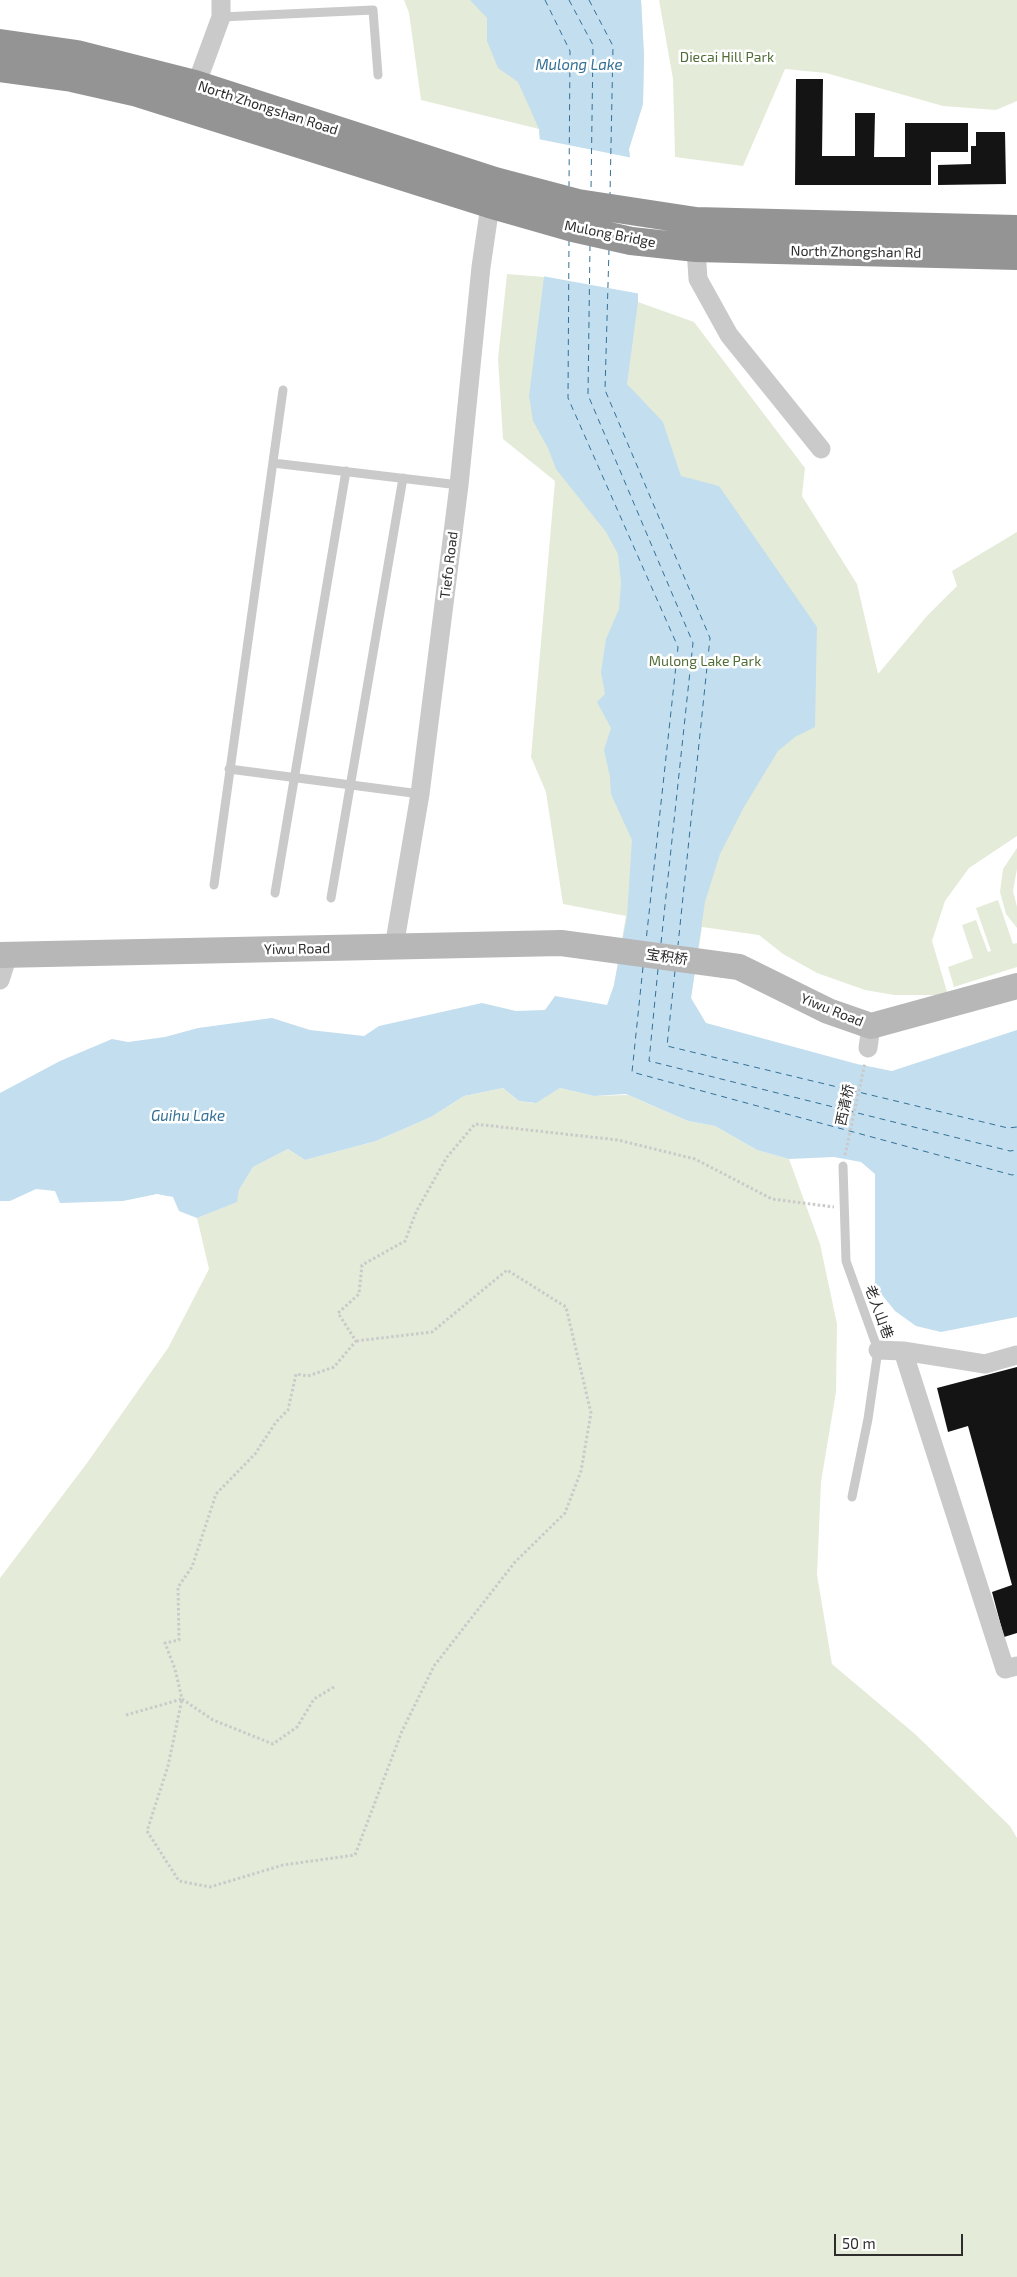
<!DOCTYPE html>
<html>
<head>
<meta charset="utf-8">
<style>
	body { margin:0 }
	#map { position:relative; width:1017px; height:2277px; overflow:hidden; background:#fff; font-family:"Exo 2",sans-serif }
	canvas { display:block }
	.scale { position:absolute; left:834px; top:2234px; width:129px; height:22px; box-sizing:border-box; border:2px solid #2d2d2d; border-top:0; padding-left:6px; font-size:15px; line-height:18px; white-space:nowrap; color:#2d2d2d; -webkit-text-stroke:4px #fff; paint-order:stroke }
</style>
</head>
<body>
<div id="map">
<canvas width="1017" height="2277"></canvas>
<div class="scale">50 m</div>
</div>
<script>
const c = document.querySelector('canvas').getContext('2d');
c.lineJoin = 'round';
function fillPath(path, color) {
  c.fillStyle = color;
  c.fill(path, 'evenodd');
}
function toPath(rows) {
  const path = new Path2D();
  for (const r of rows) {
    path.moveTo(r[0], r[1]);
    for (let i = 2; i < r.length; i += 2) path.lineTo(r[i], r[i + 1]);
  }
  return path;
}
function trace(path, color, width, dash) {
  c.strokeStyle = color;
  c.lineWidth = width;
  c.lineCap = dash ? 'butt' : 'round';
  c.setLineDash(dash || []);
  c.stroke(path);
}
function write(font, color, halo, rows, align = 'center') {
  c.font = font + ' "Exo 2","Noto Sans SC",sans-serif';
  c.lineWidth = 5;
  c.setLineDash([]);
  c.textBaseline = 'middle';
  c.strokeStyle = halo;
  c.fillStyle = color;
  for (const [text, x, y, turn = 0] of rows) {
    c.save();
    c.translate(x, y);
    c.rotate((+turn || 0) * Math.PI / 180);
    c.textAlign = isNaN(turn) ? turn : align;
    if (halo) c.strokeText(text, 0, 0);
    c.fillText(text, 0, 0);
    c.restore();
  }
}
const green = toPath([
	[404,0,641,0,644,55,643,104,629,149,638,224,638,302,694,322,805,468,802,496,857,584,878,674,927,616,957,586,952,571,1017,532,1017,836,969,868,945,901,932,941,948,995,894,995,865,990,817,973,783,954,759,935,702,927,691,998,614,985,626,916,563,904,546,792,531,757,555,481,503,439,498,359,507,274,544,277,545,205,539,129,421,100,409,13],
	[659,0,1017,0,1017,101,996,110,943,106,826,73,785,69,743,166,675,157,673,79],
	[1017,848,1017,869,1013,891,1017,907,1017,928,1006,914,1000,892,1003,869],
	[998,900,1013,944,1017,943,1017,967,954,987,948,967,973,958,962,925,976,920,988,952,991,951,976,908],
	[503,1088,519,1101,535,1103,560,1088,594,1096,628,1095,688,1121,715,1126,757,1150,789,1159,820,1244,837,1324,836,1392,821,1482,817,1575,832,1664,915,1734,1010,1826,1017,1838,1017,2277,0,2277,0,1578,87,1463,168,1348,209,1269,197,1218,236,1202,239,1190,253,1167,288,1149,305,1160,376,1141,431,1117,464,1096]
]);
const water = toPath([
	[470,0,641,0,644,55,643,104,629,149,638,224,638,302,627,384,663,422,681,476,719,486,817,627,815,727,795,737,778,751,744,807,720,854,705,902,691,998,706,1023,857,1064,892,1071,1017,1030,1017,1317,941,1332,916,1326,895,1311,875,1286,875,1174,861,1162,834,1157,789,1159,757,1150,715,1126,688,1121,626,1094,594,1096,560,1088,536,1103,519,1101,503,1088,464,1096,431,1117,376,1141,305,1160,288,1149,253,1167,239,1190,237,1202,197,1218,179,1211,173,1197,157,1194,123,1201,60,1203,55,1191,36,1189,10,1201,0,1201,0,1093,60,1061,112,1039,128,1042,165,1037,198,1028,272,1018,310,1030,364,1036,379,1026,482,1003,516,1011,545,1010,555,996,607,1005,614,985,627,916,632,840,611,794,610,777,604,750,611,728,597,702,605,694,601,672,606,639,619,609,621,583,618,554,606,532,556,469,548,448,533,421,529,396,544,277,545,205,539,129,518,82,498,68,487,41,487,18]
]);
const pier = toPath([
	[538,139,633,158,640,224,641,294,542,276,543,205]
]);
const ferry = toPath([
	[545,0,570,51,569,186],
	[569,0,593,45,591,191],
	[589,0,613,46,610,195],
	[569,240,568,398,678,647,646,941],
	[590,245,588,395,693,643,661,943],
	[609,249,605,390,710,638,678,945],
	[643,967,632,1072,1012,1175,1017,1174],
	[658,969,649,1061,1010,1151,1017,1150],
	[675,971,667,1046,1008,1128,1017,1127]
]);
const building = toPath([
	[796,79,823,79,822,156,855,156,855,113,875,113,874,157,905,157,905,123,968,123,968,152,931,152,931,185,795,185],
	[976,132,1005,132,1006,184,938,185,938,165,971,164,971,146,976,146],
	[1017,1367,1017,1633,1004,1637,992,1592,1012,1585,968,1426,948,1432,937,1388]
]);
const path = toPath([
	[845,1155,865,1063],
	[334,1687,314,1699,297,1727,273,1744,213,1720,182,1699,175,1669,165,1643,179,1640,178,1587,192,1567,216,1494,255,1454,276,1422,288,1410,296,1374,308,1376,334,1367,356,1341,338,1313,359,1294,362,1265,405,1241,416,1212,447,1157,475,1124,618,1140,695,1159,772,1199,834,1207],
	[126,1715,182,1699,168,1766,147,1831,179,1881,210,1887,283,1865,355,1855,402,1731,434,1666,515,1562,565,1513,581,1471,591,1413,566,1307,507,1270,432,1332,356,1341]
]);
const lane = toPath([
	[221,17,373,10,378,75],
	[273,463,459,485],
	[229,769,420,794],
	[214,885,283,390],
	[275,893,346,471],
	[331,898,403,478],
	[843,1166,846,1261,878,1350,868,1419,852,1497]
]);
const street = toPath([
	[192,96,221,17,221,0],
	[696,248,698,279,729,335,821,449],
	[394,947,420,794,459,485,481,267,492,192],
	[0,980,8,955],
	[868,1048,871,1026],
	[878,1350,903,1351,985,1364,1017,1355],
	[903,1351,1005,1669,1017,1666]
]);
const secondary = toPath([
	[0,955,561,943,739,967,828,1011,871,1026,1017,986]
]);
const highway = toPath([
	[0,43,77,54,195,84,495,181,578,203,696,221,1017,229],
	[0,68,72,78,134,92,489,204,573,228,631,241,696,248,1017,256]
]);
const parkNames = [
	["Diecai Hill Park",727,57],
	["Mulong Lake Park",705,661]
];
const streetNames = [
	["North Zhongshan Road",268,108,18],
	["Mulong Bridge",610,234,11],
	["North Zhongshan Rd",856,252,1],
	["Tiefo Road",449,565,-83],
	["Yiwu Road",297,949,-1],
	["宝积桥",667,957,8],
	["Yiwu Road",832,1010,22],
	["西清桥",845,1105,-78],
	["老人山巷",879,1312,70]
];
const waterNames = [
	["Mulong Lake",579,65],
	["Guihu Lake",188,1116]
];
fillPath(green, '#e4ecd9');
fillPath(water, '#c3deee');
fillPath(pier, '#fff');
trace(ferry, '#347197', 1, [6, 5]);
fillPath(building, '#141414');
trace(path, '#cacaca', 3, [2.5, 2.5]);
trace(lane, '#cacaca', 9);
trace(street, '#cacaca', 19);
trace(secondary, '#b7b7b7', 26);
trace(highway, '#949494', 28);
write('14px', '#506d36', '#fff', parkNames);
write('14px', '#2d2d2d', '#fff', streetNames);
write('italic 15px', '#347197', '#fff', waterNames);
</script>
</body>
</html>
